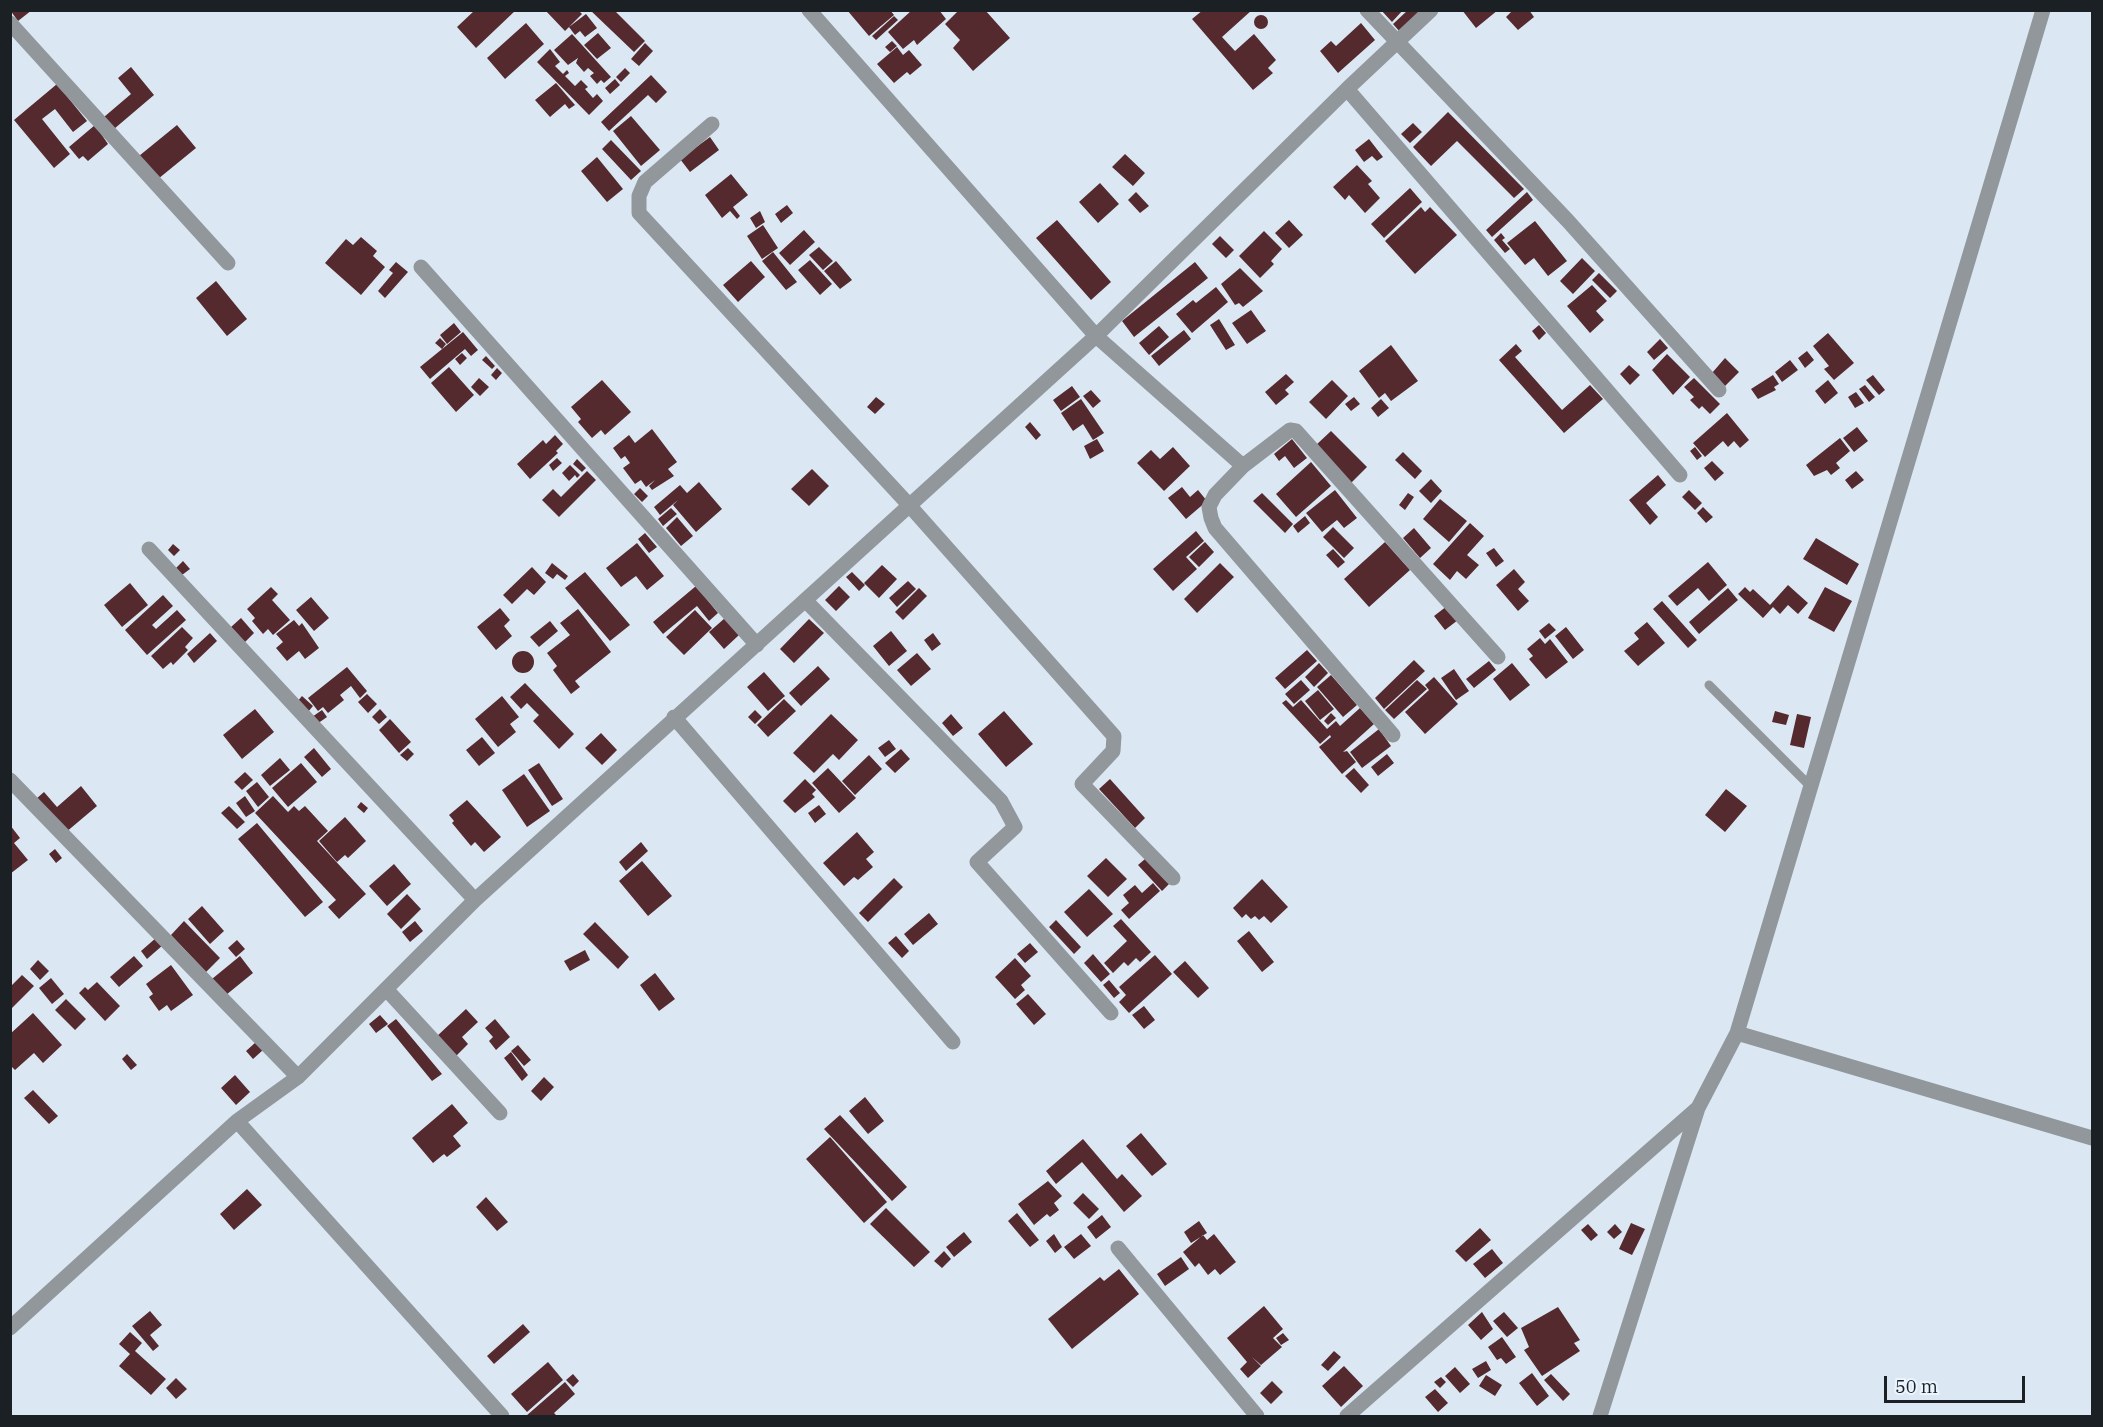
<!DOCTYPE html>
<html>
<head>
<meta charset="utf-8">
<style>
	body { margin:0 }
	#map { position:relative; width:2103px; height:1427px; overflow:hidden; background:#dbe8f4; font-family:"IBM Plex Serif",serif }
	canvas { display:block }
	.frame { position:absolute; inset:0; border:12px solid #1b2024; pointer-events:none }
	.scale { position:absolute; left:1884px; top:1376px; width:141px; height:27px; box-sizing:border-box; border:3px solid #1b2024; border-top:0; padding-left:8px; font-size:18px; line-height:21px; white-space:nowrap; color:#1b2024; -webkit-text-stroke:4px #eaf5ff; paint-order:stroke }
</style>
</head>
<body>
<div id="map">
<canvas width="2103" height="1427"></canvas>
<div class="frame"></div>
<div class="scale">50 m</div>
</div>
<script>
const c = document.querySelector('canvas').getContext('2d');
c.lineJoin = 'round';
function fillPath(path, color) {
  c.fillStyle = color;
  c.fill(path, 'evenodd');
}
function toPath(rows) {
  const path = new Path2D();
  for (const r of rows) {
    if (r.length === 3) {
      path.moveTo(r[0] + r[2], r[1]);
      path.arc(r[0], r[1], r[2], 0, 2 * Math.PI);
      continue;
    }
    path.moveTo(r[0], r[1]);
    for (let i = 2; i < r.length; i += 2) path.lineTo(r[i], r[i + 1]);
  }
  return path;
}
function trace(path, color, width, dash) {
  c.strokeStyle = color;
  c.lineWidth = width;
  c.lineCap = dash ? 'butt' : 'round';
  c.setLineDash(dash || []);
  c.stroke(path);
}
const building = toPath([
	[10,10,32,10,18,21],
	[475,10,516,10,476,48,457,27],
	[545,10,578,10,582,14,565,31],
	[590,10,614,10,645,41,634,52],
	[847,10,890,10,894,15,869,36],
	[912,10,939,10,946,19,917,45,914,40,903,49,888,32],
	[959,10,985,10,1010,38,973,71,953,48,960,40,945,24],
	[1203,10,1252,10,1222,37,1235,51,1254,34,1276,60,1268,68,1273,73,1253,90,1192,19],
	[1381,10,1403,10,1392,22],
	[1408,10,1418,10,1421,13,1400,32,1393,24],
	[1462,10,1498,10,1476,28],
	[1513,10,1529,10,1534,17,1518,30,1506,17],
	[586,14,597,28,585,37,580,31,575,35,569,27],
	[1261,22,7],
	[894,16,898,20,876,40,872,36],
	[526,23,544,44,505,79,487,58],
	[1361,23,1375,40,1338,73,1320,51,1331,41,1336,46],
	[598,33,611,48,597,59,584,45],
	[572,34,611,77,604,83,601,80,597,84,590,76,594,73,588,68,584,72,576,63,578,58,568,65,554,50],
	[892,41,897,46,890,52,885,47],
	[645,43,653,51,639,66,631,59],
	[897,47,903,55,909,50,922,65,910,75,907,72,894,83,877,64],
	[550,49,560,62,555,66,563,74,567,70,569,73,565,76,575,86,581,80,588,87,585,89,593,98,597,94,603,101,589,115,537,62],
	[131,67,154,95,114,129,104,117,131,94,118,78],
	[625,68,630,73,621,82,616,77],
	[651,75,667,92,656,103,648,95,609,131,601,122],
	[615,79,620,85,610,94,605,88],
	[556,83,575,105,569,109,565,104,550,117,535,100],
	[57,84,87,121,73,132,55,109,42,119,70,154,54,168,14,120],
	[1448,112,1524,189,1514,198,1457,141,1431,166,1413,147],
	[631,116,660,150,641,166,613,131],
	[1413,123,1422,132,1410,143,1401,134],
	[95,125,108,144,88,161,83,156,79,159,69,147],
	[177,125,196,148,158,179,139,156],
	[710,137,719,150,690,172,680,159],
	[1369,139,1383,157,1377,161,1372,156,1364,162,1355,150],
	[611,140,641,171,631,180,602,149],
	[1125,154,1145,173,1133,186,1112,167],
	[597,157,623,189,607,202,581,171],
	[1357,165,1372,181,1368,184,1380,198,1365,213,1349,195,1345,200,1333,187],
	[731,174,748,195,733,207,740,216,737,219,730,211,722,218,705,195],
	[1100,183,1119,204,1098,223,1079,202],
	[1410,188,1422,202,1384,238,1371,224],
	[1136,192,1149,206,1140,213,1128,200],
	[1527,192,1533,200,1492,237,1486,230],
	[787,205,793,213,781,223,775,214],
	[1421,207,1425,212,1430,207,1457,235,1415,274,1385,241],
	[760,211,765,222,756,228,750,218],
	[1057,220,1111,282,1091,300,1036,238],
	[1289,220,1303,235,1289,248,1275,233],
	[1535,221,1567,261,1548,276,1534,258,1525,265,1507,243],
	[763,225,778,248,762,259,747,236],
	[804,230,815,242,790,265,779,253],
	[1264,231,1282,249,1271,261,1274,264,1260,278,1239,256],
	[1501,233,1505,238,1502,240,1510,249,1505,253,1494,240],
	[1220,236,1234,250,1226,258,1212,244],
	[361,237,377,251,373,256,385,267,361,295,325,263,346,239,353,245],
	[819,247,833,261,823,270,809,255],
	[773,252,797,282,786,290,762,261],
	[1582,258,1595,271,1573,294,1560,281],
	[810,260,832,284,820,295,798,270],
	[751,261,765,277,738,302,723,285],
	[836,261,852,280,840,289,824,271],
	[396,262,408,272,385,298,378,291,393,273,389,270],
	[1195,262,1208,278,1134,337,1122,321],
	[1240,268,1263,291,1243,307,1239,303,1235,305,1221,284],
	[1599,273,1617,291,1610,298,1592,280],
	[216,281,247,319,227,336,196,298],
	[1592,285,1607,301,1596,311,1604,320,1590,333,1567,306],
	[1216,287,1228,302,1192,333,1176,314,1193,300,1196,303],
	[1251,310,1266,331,1247,344,1232,323],
	[1219,319,1235,345,1226,350,1210,325],
	[454,323,461,332,447,344,440,335],
	[1539,325,1546,333,1539,340,1532,331],
	[1159,326,1169,337,1149,355,1139,343],
	[1184,330,1191,339,1159,366,1151,356],
	[463,332,478,350,471,356,465,349,430,379,420,367],
	[1828,333,1854,363,1834,380,1824,369,1829,366,1813,346],
	[440,338,446,344,442,349,435,343],
	[1660,339,1668,348,1654,360,1647,352],
	[1516,344,1522,351,1515,357,1562,410,1590,385,1603,399,1564,433,1499,360],
	[1391,345,1418,381,1391,401,1385,393,1379,398,1359,371],
	[1807,351,1814,360,1805,368,1798,358],
	[462,353,467,358,460,365,455,359],
	[1667,354,1690,377,1673,395,1652,370],
	[486,356,495,366,492,369,482,360],
	[1725,358,1739,372,1725,386,1712,373],
	[1790,360,1798,370,1782,382,1775,372],
	[1629,365,1640,375,1630,385,1620,374],
	[449,367,474,395,456,412,431,383],
	[497,368,502,373,496,380,491,375],
	[1286,374,1294,382,1285,390,1289,394,1276,405,1265,392],
	[1773,375,1779,384,1774,387,1776,390,1758,399,1751,389],
	[1873,375,1885,390,1879,395,1866,380],
	[479,378,489,387,480,396,471,387],
	[1694,378,1720,404,1710,414,1702,406,1699,409,1690,400,1694,397,1684,387],
	[602,380,631,412,605,435,601,430,592,438,578,422,581,419,571,407],
	[1332,380,1348,396,1326,419,1309,402],
	[1828,380,1838,393,1825,404,1815,391],
	[1865,385,1875,397,1869,402,1859,389],
	[1072,386,1080,397,1061,411,1053,400],
	[1091,390,1101,401,1093,408,1083,396],
	[1856,392,1864,403,1855,408,1848,397],
	[876,397,885,404,875,414,867,407],
	[1354,397,1360,404,1351,411,1345,404],
	[1081,399,1104,433,1093,440,1083,424,1073,431,1061,413],
	[1381,399,1389,408,1378,417,1371,408],
	[1727,413,1749,440,1740,448,1734,441,1728,447,1723,441,1705,457,1693,443],
	[1030,422,1041,435,1036,440,1025,427],
	[1857,427,1868,441,1854,452,1843,438],
	[652,429,677,462,668,469,674,476,652,490,649,486,655,480,646,487,641,480,635,484,623,468,630,463,625,456,621,459,613,448,629,435,635,443],
	[1331,431,1367,467,1351,483,1315,446],
	[555,435,563,444,556,451,558,453,530,479,517,464,543,440,546,444],
	[1840,438,1850,451,1836,463,1840,468,1831,475,1827,470,1814,476,1806,465],
	[1097,439,1104,451,1090,459,1084,446],
	[1292,439,1307,458,1294,468,1285,456,1279,461,1274,454],
	[1173,447,1190,466,1164,491,1137,463,1151,450,1160,459],
	[1695,447,1702,456,1697,460,1690,451],
	[1403,452,1422,471,1415,479,1395,460],
	[557,458,562,463,553,471,549,465],
	[577,459,586,468,582,472,573,464],
	[1712,461,1724,473,1715,481,1704,468],
	[1311,462,1331,486,1296,517,1276,494],
	[570,465,580,475,577,478,575,475,569,481,562,473],
	[812,469,829,486,809,506,791,489],
	[587,471,596,480,559,517,542,500,553,489,561,497],
	[1856,471,1864,480,1852,489,1845,480],
	[1658,475,1666,485,1646,503,1658,517,1650,525,1629,500],
	[1431,479,1442,491,1431,503,1419,491],
	[699,482,722,509,696,532,673,505,678,500,660,515,654,507,680,485,687,493],
	[1182,487,1190,497,1198,490,1207,501,1186,519,1168,498],
	[640,488,648,496,642,502,634,494],
	[1335,490,1357,518,1344,528,1337,520,1322,532,1306,513],
	[1689,490,1702,503,1695,510,1682,497],
	[1262,493,1293,524,1285,533,1253,501],
	[1408,493,1414,497,1405,510,1399,505],
	[1440,499,1467,521,1449,542,1423,519],
	[1703,507,1713,517,1706,523,1697,513],
	[671,508,677,514,663,526,658,519],
	[1305,516,1310,523,1298,533,1293,526],
	[677,517,693,536,681,546,666,528],
	[1470,523,1484,536,1467,555,1479,565,1466,579,1457,571,1450,580,1433,564],
	[1333,527,1354,548,1344,558,1323,537],
	[1414,528,1431,548,1420,558,1403,538],
	[1196,531,1204,541,1186,557,1197,569,1173,591,1153,569],
	[645,533,657,547,649,553,638,539],
	[1816,538,1859,564,1847,585,1803,559],
	[1205,542,1214,552,1199,567,1189,557],
	[1385,542,1410,570,1369,607,1344,579],
	[637,543,664,576,647,590,636,576,621,587,606,568],
	[173,544,180,550,174,556,168,550],
	[1494,548,1504,561,1496,567,1486,553],
	[1333,549,1345,562,1338,568,1326,555],
	[183,561,190,569,182,575,176,568],
	[1708,562,1727,585,1709,601,1698,588,1677,606,1668,596],
	[552,563,568,576,565,580,557,574,553,579,545,573],
	[1220,563,1234,577,1197,613,1184,599],
	[882,565,897,579,879,598,864,583],
	[532,567,546,582,534,595,527,589,512,604,503,595],
	[1514,569,1525,582,1518,589,1529,601,1518,611,1496,585],
	[585,572,630,625,610,641,565,588],
	[852,572,865,585,859,591,846,577],
	[908,581,916,589,897,607,889,598],
	[130,583,148,605,122,627,104,605],
	[1788,585,1808,603,1798,614,1788,605,1780,614,1773,607,1763,618,1738,594,1745,587,1750,592,1753,589,1770,605],
	[696,586,718,613,709,621,697,606,663,634,653,622],
	[839,586,850,597,836,611,825,600],
	[271,587,278,594,272,600,290,620,273,635,268,629,263,634,252,621,255,618,247,609],
	[1825,587,1852,601,1834,632,1808,618],
	[919,588,927,596,903,620,895,612],
	[1728,588,1738,600,1699,634,1689,622],
	[163,595,173,606,152,625,156,629,177,610,186,620,147,655,125,630],
	[311,597,329,618,314,631,296,610],
	[1662,601,1697,640,1688,648,1653,609],
	[1447,606,1458,620,1445,630,1434,616],
	[500,608,510,620,504,626,512,636,496,650,477,627],
	[578,609,611,652,575,681,580,687,571,694,553,670,557,666,547,653,570,635,560,623],
	[695,610,712,628,684,655,666,637],
	[241,618,254,633,245,642,231,627],
	[725,618,739,635,724,649,709,632],
	[809,619,824,633,794,663,780,649],
	[294,620,299,626,302,623,319,648,305,659,299,651,287,661,276,648,283,642,276,634],
	[550,621,558,631,539,647,530,637],
	[1647,622,1665,643,1638,666,1624,651,1639,639,1634,633],
	[1549,623,1556,630,1545,639,1539,631],
	[182,627,193,638,185,647,188,650,173,665,171,662,163,669,151,656],
	[1566,627,1584,650,1573,659,1555,636],
	[891,631,907,651,889,666,873,646],
	[210,633,217,641,194,663,187,654],
	[933,633,941,644,932,651,924,640],
	[1540,638,1545,644,1550,639,1568,662,1546,679,1529,659,1533,656,1527,649],
	[1307,650,1317,661,1285,689,1275,678],
	[523,662,11],
	[917,653,931,669,911,686,897,670],
	[1414,660,1425,671,1384,709,1375,698],
	[1489,661,1496,670,1474,688,1466,679],
	[1319,663,1328,673,1314,687,1305,677],
	[1512,663,1530,685,1510,701,1493,679],
	[818,666,830,679,801,706,789,693],
	[347,667,367,691,360,698,351,686,340,695,344,700,328,713,323,707,318,711,308,698],
	[1454,669,1469,691,1456,700,1441,678],
	[764,672,785,696,768,711,747,687],
	[1331,675,1357,705,1343,717,1317,687],
	[1434,677,1458,704,1425,734,1405,712,1429,690,1425,685],
	[1301,680,1310,690,1294,704,1285,694],
	[1417,680,1427,689,1394,719,1385,710],
	[525,683,574,734,559,749,533,721,539,715,527,703,521,709,510,697],
	[1318,690,1334,709,1320,720,1305,701],
	[367,694,377,704,368,713,358,702],
	[302,696,313,706,308,712,297,702],
	[502,696,519,717,510,724,516,732,498,747,475,719],
	[784,699,796,711,768,737,757,725],
	[1286,700,1293,707,1301,700,1327,729,1336,721,1340,726,1360,708,1374,724,1343,752,1347,751,1356,762,1342,774,1319,747,1331,737,1330,735,1320,744,1282,703],
	[255,709,274,732,242,759,223,735],
	[380,709,387,717,379,724,372,717],
	[322,710,327,717,317,724,312,717],
	[755,710,762,717,755,724,748,717],
	[1004,711,1033,744,1006,767,978,734],
	[1775,711,1789,715,1786,725,1772,722],
	[1331,713,1336,718,1328,725,1324,721],
	[831,714,858,740,839,760,833,754,814,773,793,753],
	[951,714,963,728,953,736,942,723],
	[1797,714,1811,717,1804,748,1790,745],
	[390,719,411,742,399,753,379,730],
	[1379,729,1391,746,1362,768,1350,752],
	[601,733,617,750,602,765,585,748],
	[482,737,495,753,479,766,466,750],
	[889,740,896,749,885,757,878,748],
	[314,748,331,769,322,777,304,757],
	[408,748,414,754,407,761,400,755],
	[901,749,910,759,895,773,885,763],
	[1387,754,1394,763,1378,776,1371,767],
	[869,755,882,769,855,795,842,781],
	[280,758,290,770,270,786,261,775],
	[301,763,317,782,288,807,272,788],
	[539,763,563,799,552,806,528,770],
	[828,768,856,798,839,813,812,783],
	[1354,768,1369,785,1361,793,1345,776],
	[245,772,253,780,242,790,234,782],
	[524,774,550,811,527,827,502,790],
	[805,779,816,790,812,794,815,797,795,813,783,801],
	[1110,779,1145,818,1135,828,1099,789],
	[257,782,269,797,258,807,246,791],
	[81,786,97,806,65,833,36,799,44,792,57,807],
	[1726,789,1747,806,1725,832,1705,815],
	[245,796,255,811,246,817,236,803],
	[273,796,288,812,294,806,299,811,305,806,328,831,317,841,366,894,339,919,328,907,336,900,255,813],
	[467,800,501,837,484,852,475,842,471,846,452,823,454,821,449,815],
	[361,802,368,808,364,813,357,807],
	[819,805,826,814,815,823,808,813],
	[229,806,245,822,237,829,221,813],
	[345,817,366,841,348,858,345,855,337,862,319,841],
	[257,823,323,902,305,917,238,839],
	[10,825,20,838,14,843,28,860,10,874],
	[857,832,874,852,866,859,873,867,858,880,854,877,844,886,823,863],
	[641,842,648,851,626,871,619,862],
	[55,849,62,858,56,863,49,854],
	[1106,858,1127,879,1108,897,1087,876],
	[1145,859,1169,884,1162,891,1138,865],
	[642,861,672,896,648,916,619,881],
	[394,864,411,884,387,906,369,886],
	[894,878,903,887,868,922,859,913],
	[1262,879,1288,907,1271,923,1264,916,1259,920,1255,916,1251,919,1246,914,1242,918,1233,908],
	[1153,883,1160,891,1129,919,1121,910,1129,903,1123,895,1135,885,1142,893],
	[1089,889,1113,914,1087,937,1064,912],
	[407,894,421,909,401,929,387,914],
	[202,906,224,931,210,944,188,919],
	[929,913,938,924,913,945,904,934],
	[1121,919,1151,952,1140,962,1136,958,1128,966,1124,962,1113,973,1104,963,1127,941,1113,926],
	[1056,920,1081,947,1074,954,1049,927],
	[184,921,220,958,206,972,171,935],
	[415,921,423,931,410,942,402,932],
	[595,922,629,957,618,969,583,934],
	[1249,931,1274,962,1262,972,1237,941],
	[896,936,909,951,902,958,888,943],
	[157,937,163,945,147,959,141,951],
	[237,940,245,949,236,957,228,948],
	[1030,943,1038,952,1025,963,1017,954],
	[585,950,590,960,570,971,564,961],
	[1093,954,1110,974,1101,982,1084,963],
	[1155,955,1172,974,1129,1013,1119,1002,1126,995,1119,987],
	[134,956,143,966,119,987,110,977],
	[240,956,253,973,226,995,212,979],
	[1015,958,1031,976,1021,985,1025,990,1015,999,995,977],
	[38,960,49,971,40,980,30,969],
	[1185,961,1209,988,1198,998,1173,972],
	[171,965,193,995,171,1011,167,1005,159,1011,149,997,153,994,146,984],
	[655,973,675,999,659,1011,640,985],
	[22,975,34,986,10,1010,10,987],
	[51,978,64,994,52,1004,39,988],
	[1109,980,1120,993,1114,998,1103,985],
	[97,982,120,1006,105,1021,79,993,85,987,88,990],
	[1028,994,1046,1014,1034,1025,1016,1004],
	[66,999,86,1019,75,1030,55,1010],
	[1144,1006,1155,1020,1144,1029,1132,1015],
	[466,1009,478,1022,462,1037,468,1044,455,1057,436,1037],
	[33,1013,62,1045,43,1063,34,1053,15,1070,10,1065,10,1034],
	[380,1015,388,1024,376,1033,369,1024],
	[396,1019,442,1074,432,1081,387,1026],
	[495,1019,510,1037,496,1050,489,1041,493,1037,485,1028],
	[256,1042,263,1050,253,1059,246,1051],
	[518,1045,531,1060,524,1066,511,1051],
	[511,1052,528,1075,522,1081,504,1058],
	[127,1054,137,1065,131,1070,122,1059],
	[235,1075,250,1092,236,1105,221,1088],
	[544,1077,554,1087,541,1101,531,1091],
	[33,1090,58,1116,49,1124,24,1098],
	[865,1097,884,1121,868,1134,849,1111],
	[452,1104,468,1123,453,1136,461,1146,447,1157,444,1154,433,1163,412,1138],
	[840,1115,907,1187,892,1201,824,1129],
	[1141,1133,1167,1164,1152,1176,1126,1146],
	[830,1137,887,1202,864,1223,806,1159],
	[1083,1139,1117,1179,1122,1174,1142,1196,1124,1212,1082,1162,1056,1184,1046,1171],
	[1048,1181,1062,1196,1054,1203,1059,1210,1050,1217,1047,1214,1034,1225,1018,1204],
	[247,1189,262,1205,234,1230,220,1214],
	[1083,1193,1099,1209,1089,1219,1073,1203],
	[486,1197,508,1222,497,1231,476,1207],
	[886,1208,930,1252,914,1267,870,1224],
	[1017,1213,1039,1240,1030,1247,1008,1221],
	[1102,1215,1111,1227,1096,1239,1087,1227],
	[1199,1221,1207,1233,1191,1243,1184,1232],
	[1631,1223,1645,1229,1632,1255,1619,1249],
	[1588,1224,1598,1235,1591,1241,1581,1230],
	[1615,1224,1622,1232,1614,1239,1607,1232],
	[1480,1228,1491,1240,1466,1262,1455,1251],
	[964,1232,972,1242,954,1257,946,1247],
	[1054,1234,1062,1247,1055,1253,1046,1241],
	[1081,1234,1091,1246,1074,1259,1064,1247],
	[1214,1234,1236,1262,1220,1275,1215,1269,1208,1275,1199,1263,1195,1267,1183,1252,1203,1235,1207,1240],
	[1492,1249,1503,1263,1485,1278,1473,1264],
	[944,1251,951,1259,942,1268,934,1261],
	[1181,1257,1189,1269,1165,1286,1157,1274],
	[1119,1269,1139,1294,1072,1349,1048,1319,1100,1277,1104,1281],
	[1264,1306,1283,1329,1273,1338,1282,1347,1261,1365,1252,1357,1261,1366,1248,1378,1240,1369,1247,1362,1227,1338],
	[1558,1307,1580,1340,1574,1343,1580,1351,1542,1376,1524,1350,1529,1347,1521,1328],
	[150,1311,162,1325,150,1335,159,1346,153,1351,132,1326],
	[1482,1312,1493,1329,1481,1340,1468,1325],
	[1504,1312,1518,1328,1507,1337,1493,1321],
	[523,1324,530,1332,494,1364,487,1356],
	[130,1332,142,1343,135,1351,166,1379,151,1395,119,1366,130,1354,119,1344],
	[1283,1333,1289,1340,1281,1345,1276,1338],
	[1502,1337,1516,1357,1506,1364,1501,1358,1497,1360,1488,1347],
	[1334,1351,1341,1357,1328,1371,1321,1365],
	[1486,1361,1491,1370,1478,1378,1472,1369],
	[548,1362,563,1380,527,1412,511,1394],
	[1344,1366,1363,1386,1341,1407,1322,1386],
	[1455,1367,1470,1384,1460,1393,1445,1376],
	[1532,1373,1549,1396,1537,1406,1519,1383],
	[573,1374,579,1381,573,1387,566,1380],
	[1551,1374,1570,1394,1563,1401,1544,1380],
	[1486,1375,1502,1385,1495,1396,1479,1386],
	[1441,1377,1446,1382,1440,1388,1434,1382],
	[176,1378,187,1389,176,1399,166,1388],
	[1272,1381,1283,1392,1271,1404,1260,1393],
	[565,1382,575,1394,554,1413,557,1416,526,1416],
	[1435,1389,1448,1403,1438,1412,1425,1397]
]);
const lane = toPath([
	[1709,685,1810,786]
]);
const street = toPath([
	[809,10,1096,336,1243,466],
	[1367,10,1568,221,1719,390],
	[10,23,228,263],
	[1347,89,1680,475],
	[712,124,645,182,639,196,639,213,909,505,1114,736,1113,751,1082,784,1173,878],
	[421,267,757,645],
	[149,549,475,900],
	[805,600,1001,801,1015,827,977,862,1111,1013],
	[674,717,953,1042],
	[1393,735,1215,528,1211,518,1209,507,1215,495,1243,466,1290,430,1296,431,1498,657],
	[10,780,298,1077],
	[387,990,500,1113],
	[1737,1033,2092,1138],
	[237,1121,502,1416],
	[1118,1248,1257,1416],
	[10,1328,237,1121,298,1077,475,900,1096,336,1347,89,1431,10],
	[1347,1416,1698,1108],
	[1600,1416,1698,1108,1737,1033,2043,10]
]);
fillPath(building, '#552a2f');
trace(lane, '#92979c', 9);
trace(street, '#92979c', 15);
</script>
</body>
</html>
